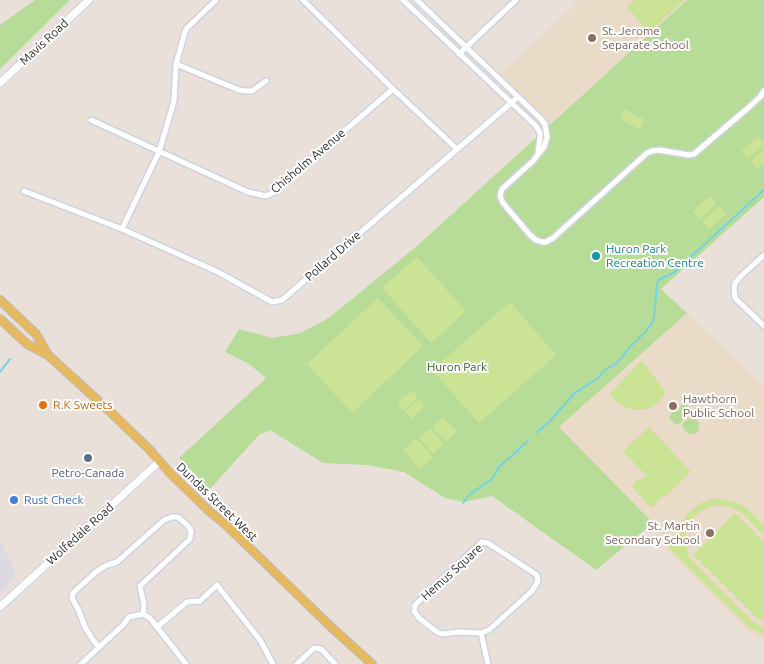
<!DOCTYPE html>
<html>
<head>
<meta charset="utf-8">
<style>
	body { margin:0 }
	canvas { display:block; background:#e9e0d9 }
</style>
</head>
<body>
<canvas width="764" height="664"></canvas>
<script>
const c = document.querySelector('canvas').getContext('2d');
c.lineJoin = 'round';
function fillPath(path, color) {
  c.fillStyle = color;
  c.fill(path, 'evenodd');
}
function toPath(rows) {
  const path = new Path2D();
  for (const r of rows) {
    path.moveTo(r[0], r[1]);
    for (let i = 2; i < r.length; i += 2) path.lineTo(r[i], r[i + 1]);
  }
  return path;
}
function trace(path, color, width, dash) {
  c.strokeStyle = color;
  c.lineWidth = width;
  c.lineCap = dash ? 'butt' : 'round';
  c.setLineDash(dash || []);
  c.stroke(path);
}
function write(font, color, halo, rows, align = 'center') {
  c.font = font + ' Ubuntu,sans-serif';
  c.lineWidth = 4;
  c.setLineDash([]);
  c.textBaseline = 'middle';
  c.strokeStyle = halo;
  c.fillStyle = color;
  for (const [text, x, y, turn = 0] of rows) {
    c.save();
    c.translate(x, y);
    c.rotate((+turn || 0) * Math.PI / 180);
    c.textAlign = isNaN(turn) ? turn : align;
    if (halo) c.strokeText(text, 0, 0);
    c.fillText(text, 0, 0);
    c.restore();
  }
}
const industrial = toPath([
	[0,539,17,577,0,592]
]);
const education = toPath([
	[579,0,687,0,549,125,536,110,498,76],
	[687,313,764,386,764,642,748,632,658,542,653,523,559,427]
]);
const green = toPath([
	[35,0,70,0,0,69,0,25],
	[687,0,764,0,764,197,661,289,687,313,559,427,653,523,596,570,492,496,464,502,445,498,404,472,367,465,323,463,270,430,259,435,210,489,179,458,266,378,249,364,225,352,239,329,272,338,301,333,330,317,417,246],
	[685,403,691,410,686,416,685,415,683,417,682,422,676,425,669,418,671,414,673,412,675,412,679,409,681,404,683,405],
	[689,418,695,419,699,422,699,430,694,434,688,434,683,428,682,424]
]);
const pitch = toPath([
	[635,0,684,0,649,32,627,7],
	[625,109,645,120,640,130,619,118],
	[758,136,764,143,764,145,748,159,741,151],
	[764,149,764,162,757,169,750,161],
	[710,196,717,204,700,219,693,211],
	[719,206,726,214,709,229,702,221],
	[417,257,466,311,431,343,382,288],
	[378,298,423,346,352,413,307,364],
	[510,302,556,355,479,423,432,370],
	[640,362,643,362,666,393,660,401,652,407,643,410,633,410,624,407,616,401,610,394],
	[412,390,418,398,404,410,397,403],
	[419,399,425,406,411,419,405,411],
	[443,417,457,432,446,442,432,427],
	[649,427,691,472,666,496,664,495,652,507,649,506,632,486,636,481,647,476,623,451],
	[430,428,444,444,433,454,419,438],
	[416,438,433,457,420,469,403,450],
	[711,499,723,499,736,502,747,508,764,526,764,536,742,513,732,508,721,505,710,507,700,512,692,519,687,529,685,541,689,557,752,621,764,628,764,635,750,628,663,542,668,537,679,547,679,535,682,523,689,512,699,504],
	[735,513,764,542,764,619,761,622,693,555]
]);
const stream = toPath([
	[0,372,10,359],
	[536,433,549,422,575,393,598,378,605,370,617,363,628,349,647,330,652,323,654,318,657,285,658,280,673,273,764,190],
	[463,503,470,494,492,479,499,467,528,441]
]);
const street = toPath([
	[303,0,393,89,457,149],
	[403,0,536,126,540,133,540,137,538,153],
	[417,0,539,117,545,124,547,137,544,147,533,161,502,189,500,196,503,203,530,235,536,240,542,242,546,242,553,238,647,153,652,151,659,150,689,155,694,154,748,108,760,97,764,91],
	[459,54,516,0],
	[176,64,239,90,246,91,252,91,266,81],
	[91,120,248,192,266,196,274,192,393,89],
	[24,191,122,229,218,272,272,302,282,300,518,97],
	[122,229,159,152,174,101,176,64,185,32,186,29,216,0],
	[764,255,741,276,735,283,734,288,735,298,764,326],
	[482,542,488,543,537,575,538,580,536,585,531,592,489,630,481,633,460,632,442,634,437,632,419,618,414,611,415,605,482,542],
	[157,627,187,602,200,601,217,585,260,640,273,664],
	[481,633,488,664],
	[99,647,93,640,85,627,79,611,72,598,73,593,97,571,107,565,117,562,164,520,172,517,178,517,188,526,191,531,190,539,140,586,144,605,143,614],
	[81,664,123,625,129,617,143,614,150,618,186,664],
	[297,664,314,648,321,649,335,664]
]);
const secondary = toPath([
	[0,83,89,0],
	[0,607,160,461]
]);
const primary = toPath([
	[0,300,36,334,48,355],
	[0,319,27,344,48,355,105,407,148,448,171,474,209,511,226,525,330,626,372,664]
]);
const markers = [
	[592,38,5,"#8d6e63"],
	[596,256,5,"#0f9aa8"],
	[43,405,5,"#e8710a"],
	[673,406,5,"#8d6e63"],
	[88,458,5,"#5c6f8a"],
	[14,500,5,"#3f7fe0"],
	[710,533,5,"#8d6e63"]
];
const educationNames = [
	["St. Jerome",602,31],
	["Separate School",602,45],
	["Hawthorn",683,399],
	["Public School",683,413],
	["St. Martin",700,526,"right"],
	["Secondary School",700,540,"right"]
];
const streetNames = [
	["Mavis Road",44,42,-43],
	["Chisholm Avenue",308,161,-40],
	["Pollard Drive",333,256,-41],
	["Dundas Street West",217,502,44],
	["Wolfedale Road",80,534,-42],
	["Hemus Square",452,572,-42]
];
const cultureNames = [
	["Huron Park",606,249],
	["Recreation Centre",606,263]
];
const parkNames = [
	["Huron Park",457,367]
];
const foodNames = [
	["R.K Sweets",53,405]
];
const serviceNames = [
	["Petro-Canada",88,473]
];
const shopNames = [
	["Rust Check",24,500]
];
fillPath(industrial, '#dbd9e1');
fillPath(education, '#eadbc8');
fillPath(green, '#b7dc98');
fillPath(pitch, '#cae394');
trace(stream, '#71d3e5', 2);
trace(street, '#ced3df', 8);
trace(secondary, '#ced3df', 9);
trace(primary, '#bebebe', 10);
trace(street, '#fff', 5);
trace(secondary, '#fff', 7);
trace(primary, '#e6b860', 8);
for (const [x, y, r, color] of markers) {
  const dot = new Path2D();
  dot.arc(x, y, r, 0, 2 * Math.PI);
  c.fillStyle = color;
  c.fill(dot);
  trace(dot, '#fff', 2);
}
write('12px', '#785e54', '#fff', educationNames, 'left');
write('12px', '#272727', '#fff', streetNames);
write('12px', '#0d838f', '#fff', cultureNames, 'left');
write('12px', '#315d1d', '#fff', parkNames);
write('12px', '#c56008', '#fff', foodNames, 'left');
write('12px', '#4e5e75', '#fff', serviceNames);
write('12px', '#366cbe', '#fff', shopNames, 'left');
</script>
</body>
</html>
